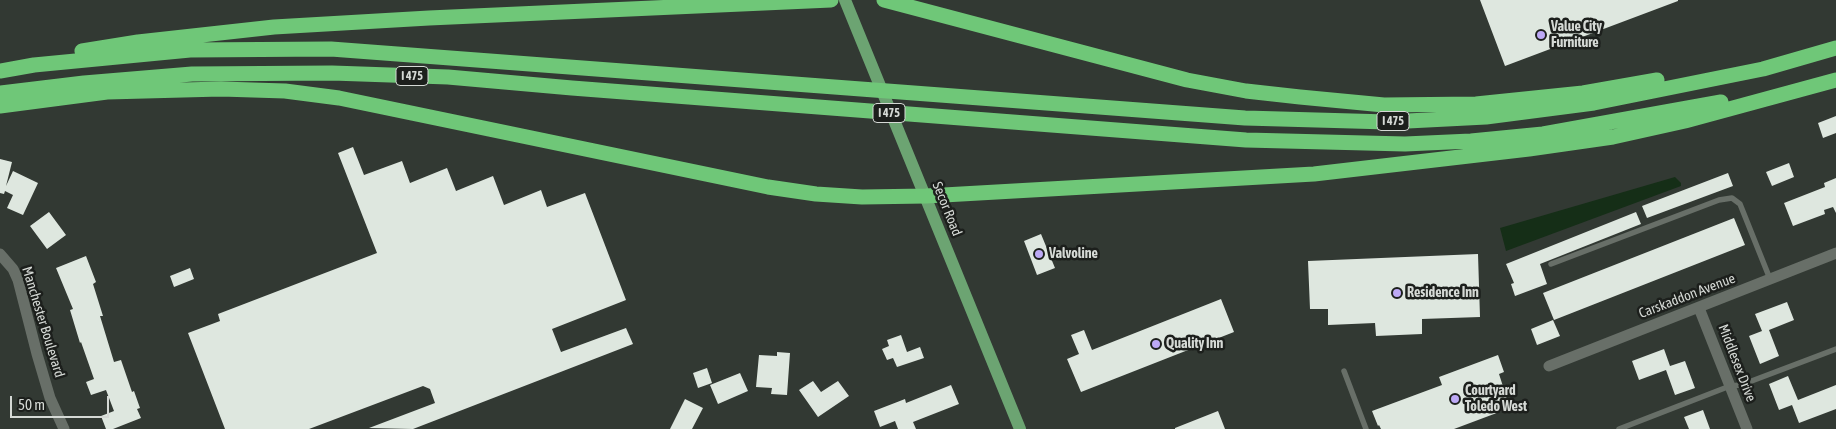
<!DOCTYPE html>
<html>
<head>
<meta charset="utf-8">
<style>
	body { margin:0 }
	#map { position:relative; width:1836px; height:429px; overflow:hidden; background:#323933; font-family:"Asap Condensed",sans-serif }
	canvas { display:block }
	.scale { position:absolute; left:10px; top:396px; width:99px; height:22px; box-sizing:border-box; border:2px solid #d5d9d5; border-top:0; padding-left:6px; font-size:15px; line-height:18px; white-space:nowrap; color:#d5d9d5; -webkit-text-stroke:4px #1c1f1c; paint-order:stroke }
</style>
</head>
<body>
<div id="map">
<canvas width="1836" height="429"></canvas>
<div class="scale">50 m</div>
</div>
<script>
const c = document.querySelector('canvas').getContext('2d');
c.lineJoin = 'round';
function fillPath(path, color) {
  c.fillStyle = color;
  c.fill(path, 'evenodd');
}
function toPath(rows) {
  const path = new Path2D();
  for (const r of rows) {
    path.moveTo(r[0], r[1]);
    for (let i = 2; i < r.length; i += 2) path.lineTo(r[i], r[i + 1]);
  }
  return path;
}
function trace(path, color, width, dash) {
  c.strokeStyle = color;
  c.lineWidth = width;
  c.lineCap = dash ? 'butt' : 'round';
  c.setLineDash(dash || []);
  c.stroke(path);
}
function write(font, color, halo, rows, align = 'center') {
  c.font = font + ' "Asap Condensed",sans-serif';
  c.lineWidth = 5;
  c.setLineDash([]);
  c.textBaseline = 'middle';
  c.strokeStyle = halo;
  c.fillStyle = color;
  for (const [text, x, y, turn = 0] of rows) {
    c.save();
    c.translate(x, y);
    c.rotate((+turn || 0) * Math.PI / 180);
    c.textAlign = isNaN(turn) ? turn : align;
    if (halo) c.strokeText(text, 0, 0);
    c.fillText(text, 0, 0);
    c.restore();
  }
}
const water = toPath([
	[1675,177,1681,183,1681,186,1506,251,1500,228]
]);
const building = toPath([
	[1480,0,1678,0,1678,1,1505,66],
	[1836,116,1836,133,1823,138,1818,123],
	[353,147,364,175,402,161,410,183,447,168,456,191,493,176,504,205,541,190,547,207,585,193,626,300,552,329,561,352,626,328,633,344,413,429,369,428,435,403,430,389,423,386,309,429,225,429,188,333,220,321,218,314,377,253,338,153],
	[0,159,12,162,6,186,13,171,38,183,23,215,7,208,13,195,5,191,4,194,0,193],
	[1789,163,1794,177,1772,186,1766,172],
	[1728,173,1733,186,1647,218,1642,206],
	[1836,178,1836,213,1833,207,1824,210,1825,214,1793,226,1784,203,1825,187,1824,183],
	[49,212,66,235,47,249,30,226],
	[1636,212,1641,224,1540,264,1547,284,1515,296,1511,284,1514,283,1506,264],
	[1734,218,1745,245,1554,320,1543,293],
	[1041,234,1055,268,1037,275,1024,241],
	[1478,254,1480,317,1422,319,1422,334,1376,336,1375,323,1328,325,1328,309,1310,309,1308,261],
	[86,256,96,282,93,284,103,316,100,316,114,362,121,360,132,392,134,391,140,408,137,409,141,418,113,429,106,429,101,416,114,411,106,390,91,395,86,382,94,379,81,342,80,343,70,310,73,309,56,268],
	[190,268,194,279,174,287,170,276],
	[1221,299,1234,332,1081,392,1067,359,1079,354,1071,335,1084,330,1092,350],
	[1787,302,1794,320,1769,330,1779,356,1760,364,1749,336,1762,331,1755,314],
	[1553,320,1560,336,1537,345,1531,329],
	[901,335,907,352,920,347,924,358,897,367,893,358,887,360,882,349,889,346,887,340],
	[1664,349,1670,366,1685,361,1695,388,1675,395,1666,370,1639,380,1632,361],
	[777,352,790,353,787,395,771,394,772,388,756,387,759,355,777,356],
	[1498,355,1504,372,1499,374,1510,408,1454,429,1381,429,1379,425,1378,426,1372,411,1442,385,1439,377],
	[707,368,712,383,698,388,693,373],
	[740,373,748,391,718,404,710,385],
	[1788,376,1798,400,1836,385,1836,409,1799,423,1792,405,1779,410,1769,384],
	[813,381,821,392,838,381,849,396,818,417,799,390],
	[951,385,959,404,913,422,916,429,898,429,895,421,880,427,874,411,905,399,906,403],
	[685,399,703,408,692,429,670,429],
	[1703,410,1710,429,1689,429,1684,417],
	[1218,411,1225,429,1175,429,1175,428]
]);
const service = toPath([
	[1551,264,1719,200,1732,198,1740,204,1770,279],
	[1344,371,1366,429],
	[1619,429,1730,386,1741,385,1836,349]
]);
const minor = toPath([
	[0,254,13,269,18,280,37,354,50,398,64,429],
	[1699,308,1747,429],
	[1549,366,1836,253]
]);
const primary = toPath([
	[845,0,1020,429]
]);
const motorway = toPath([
	[884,0,1187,80,1246,91,1300,97,1384,105,1476,104,1583,93,1657,80],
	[82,51,138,42,274,27,429,18,831,0],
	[0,71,34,65,190,50,331,49,1245,118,1388,122,1486,117,1594,103,1763,69,1836,48],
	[0,93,84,83,192,74,332,73,448,77,572,88,1246,140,1405,144,1471,141,1543,134,1721,102],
	[0,106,107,92,221,89,285,91,339,98,768,187,816,194,862,197,926,196,1314,174,1529,149,1613,137,1685,121,1836,80]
]);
const markers = [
	[1541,35,5,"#bda9f5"],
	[1039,254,5,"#bda9f5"],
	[1397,293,5,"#bda9f5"],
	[1156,344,5,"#bda9f5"],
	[1455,399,5,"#bda9f5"]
];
const shields = [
	[412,76,32],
	[889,113,32],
	[1393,121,32]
];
const shieldNames = [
	["I 475",412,76],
	["I 475",889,113],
	["I 475",1393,121]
];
const poiNames = [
	["Value City",1551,27],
	["Furniture",1551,43],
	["Valvoline",1049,254],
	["Residence Inn",1407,293],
	["Quality Inn",1166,344],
	["Courtyard",1465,391],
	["Toledo West",1465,407]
];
const streetNames = [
	["Secor Road",947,209,68],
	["Carskaddon Avenue",1687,296,-21],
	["Manchester Boulevard",43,322,73],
	["Middlesex Drive",1737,363,69]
];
fillPath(water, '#152e17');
fillPath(building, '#dee7df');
trace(service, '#686f68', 5.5);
trace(minor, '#686f68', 11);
trace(primary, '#6ca472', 12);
trace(motorway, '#6fc778', 15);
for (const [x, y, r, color] of markers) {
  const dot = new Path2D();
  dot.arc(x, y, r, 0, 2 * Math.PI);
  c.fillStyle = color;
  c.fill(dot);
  trace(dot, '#1c1f1c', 2);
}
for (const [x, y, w] of shields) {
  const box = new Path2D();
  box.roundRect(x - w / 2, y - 9.5, w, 19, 4);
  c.fillStyle = '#1c1f1c';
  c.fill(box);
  trace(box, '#d5d9d5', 1);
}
write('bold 12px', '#d5d9d5', null, shieldNames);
write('bold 14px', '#d5d9d5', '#1c1f1c', poiNames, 'left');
write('14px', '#d5d9d5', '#1c1f1c', streetNames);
</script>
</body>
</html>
